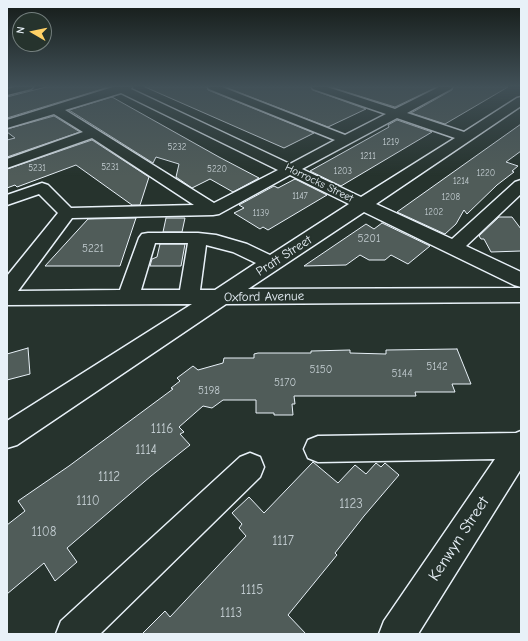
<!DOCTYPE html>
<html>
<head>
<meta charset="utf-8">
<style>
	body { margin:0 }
	#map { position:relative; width:528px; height:641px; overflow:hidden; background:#26332d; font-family:"Comic Neue",sans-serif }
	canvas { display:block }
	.frame { position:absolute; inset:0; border:8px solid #e8f1f8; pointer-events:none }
	.north { position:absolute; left:12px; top:12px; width:40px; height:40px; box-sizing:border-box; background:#26332d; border:1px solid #747f7e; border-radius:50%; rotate:279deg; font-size:11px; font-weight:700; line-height:16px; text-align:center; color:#e8f1f8 }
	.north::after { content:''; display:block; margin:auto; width:14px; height:18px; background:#ffd166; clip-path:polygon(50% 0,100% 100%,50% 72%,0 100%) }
</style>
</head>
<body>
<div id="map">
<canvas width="528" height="641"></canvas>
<div class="frame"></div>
<div class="north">N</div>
</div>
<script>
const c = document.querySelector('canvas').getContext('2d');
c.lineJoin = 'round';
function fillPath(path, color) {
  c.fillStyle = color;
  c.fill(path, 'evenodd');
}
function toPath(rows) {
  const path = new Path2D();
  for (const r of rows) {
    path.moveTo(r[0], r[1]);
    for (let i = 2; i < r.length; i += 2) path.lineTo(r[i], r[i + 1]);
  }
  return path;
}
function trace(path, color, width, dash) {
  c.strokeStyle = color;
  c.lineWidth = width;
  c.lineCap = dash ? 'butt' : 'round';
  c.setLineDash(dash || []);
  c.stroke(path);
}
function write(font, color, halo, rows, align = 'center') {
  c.font = font + ' "Comic Neue",sans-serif';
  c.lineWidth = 3.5;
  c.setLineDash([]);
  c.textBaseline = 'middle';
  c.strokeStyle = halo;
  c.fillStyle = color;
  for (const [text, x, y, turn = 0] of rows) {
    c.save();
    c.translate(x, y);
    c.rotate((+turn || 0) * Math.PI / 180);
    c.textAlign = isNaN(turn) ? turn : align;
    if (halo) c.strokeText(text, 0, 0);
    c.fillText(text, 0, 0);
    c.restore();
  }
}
const building = toPath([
	[46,87,109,87,7,118,7,97,46,87],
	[145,87,207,87,208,90,314,133,284,148,145,87],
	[225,87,311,87,313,90,366,109,328,127,225,87],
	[330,87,437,87,395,107,330,87],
	[453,87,508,87,445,124,411,113,452,90,453,87],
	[112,97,219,157,259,178,233,192,210,179,192,188,176,177,179,164,156,157,153,163,69,110,112,97],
	[54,116,80,132,7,157,7,140,15,138,7,132,7,129,54,116],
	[397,120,432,132,341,186,310,171,389,127,388,125,397,120],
	[521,124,521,151,506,162,518,166,512,171,514,172,497,185,467,214,464,210,456,224,445,234,397,212,521,124],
	[92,140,149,177,140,205,132,205,76,165,17,187,15,185,7,188,7,169,92,140],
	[295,179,327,195,268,230,263,227,260,229,234,213,244,208,239,205,274,186,278,188,295,179],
	[499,217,512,217,521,229,521,251,491,252,484,239,481,239,479,236,499,217],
	[136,218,120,266,45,266,88,219,136,218],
	[166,218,185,218,182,232,163,232,166,218],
	[382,223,430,246,408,264,391,255,385,260,369,260,360,255,346,265,304,266,366,224,374,229,382,223],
	[160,244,185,244,181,266,150,266,152,259,157,257,160,244],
	[28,348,30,374,7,380,7,354,28,348],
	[457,349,471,384,452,384,455,392,415,392,416,396,294,396,295,404,292,404,293,415,274,415,274,413,256,413,256,400,223,400,212,408,203,406,179,427,184,432,180,434,190,445,151,476,67,548,77,562,55,581,44,563,7,594,7,525,25,511,18,501,69,466,173,389,171,388,180,381,177,378,193,366,198,370,223,363,224,358,254,358,254,354,258,353,311,353,311,351,350,350,350,353,386,354,386,350,457,349],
	[313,462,338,483,355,465,366,474,376,463,381,467,385,463,399,475,364,516,335,553,337,555,288,615,306,634,142,634,165,611,170,617,246,536,239,528,242,524,232,513,249,497,264,513,313,462]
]);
const minor = toPath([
	[15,87,33,87,31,89,7,95,7,89,15,87],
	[113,87,132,87,131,89,290,164,335,140,209,89,208,87,222,87,345,135,386,114,313,89,312,87,327,87,395,109,439,87,452,87,451,89,407,113,464,132,517,98,521,97,521,106,376,204,452,239,515,182,521,180,521,194,466,246,521,272,521,287,514,285,364,212,248,289,521,288,521,302,226,304,17,445,7,448,7,421,192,304,7,305,7,276,58,213,39,194,7,205,7,195,42,183,48,185,71,208,194,205,92,138,7,168,7,159,83,132,54,114,7,128,7,120,113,87],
	[121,93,278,170,214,203,65,110,121,93],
	[397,118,455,138,361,197,302,169,397,118],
	[290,175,349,204,270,255,247,244,216,235,198,233,148,233,142,234,139,238,120,290,18,291,72,218,213,215,219,214,290,175],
	[155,243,188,243,180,290,141,290,155,243],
	[206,245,233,252,256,263,215,290,200,290,206,245],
	[521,431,521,469,418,634,379,634,384,621,495,459,318,462,308,458,304,449,308,440,318,436,516,433,521,431],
	[250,453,260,457,264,467,260,477,100,634,56,634,61,621,240,457,250,453]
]);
const farNumbernames = [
	["1219",391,142],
	["5232",177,147],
	["1211",368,156],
	["5231",110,167],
	["5231",37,168],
	["5220",217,169],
	["1203",343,171],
	["1220",486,173],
	["1214",461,181],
	["1147",300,196],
	["1208",451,197],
	["1202",434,212],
	["1139",261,213]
];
const farStreetnames = [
	["Horrocks Street",319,183,26]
];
const numberNames = [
	["5201",369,239],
	["5221",93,249],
	["5142",437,367],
	["5150",321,370],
	["5144",402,374],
	["5170",285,383],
	["5198",209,391]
];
const streetNames = [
	["Pratt Street",284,256,-33],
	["Oxford Avenue",264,297,-1]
];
const nearNumbernames = [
	["1116",162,429],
	["1114",146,450],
	["1112",109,477],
	["1110",88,501],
	["1123",351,504],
	["1108",44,532],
	["1117",283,541],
	["1115",252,590],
	["1113",231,613]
];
const nearStreetnames = [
	["Kenwyn Street",459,539,-57]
];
fillPath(building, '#505c59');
trace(building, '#e8f1f8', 1);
trace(minor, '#e8f1f8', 3);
fillPath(minor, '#26332d');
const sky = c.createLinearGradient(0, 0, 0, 176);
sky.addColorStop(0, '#151c19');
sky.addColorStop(0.49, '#415057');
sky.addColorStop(1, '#41505700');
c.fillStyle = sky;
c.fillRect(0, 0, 528, 176);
write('9px', '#c2ccd0', null, farNumbernames);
write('11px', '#e8f1f8', '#26332d', farStreetnames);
write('11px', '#c2ccd0', null, numberNames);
write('13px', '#e8f1f8', '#26332d', streetNames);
write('13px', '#c2ccd0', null, nearNumbernames);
write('16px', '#e8f1f8', '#26332d', nearStreetnames);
</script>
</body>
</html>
